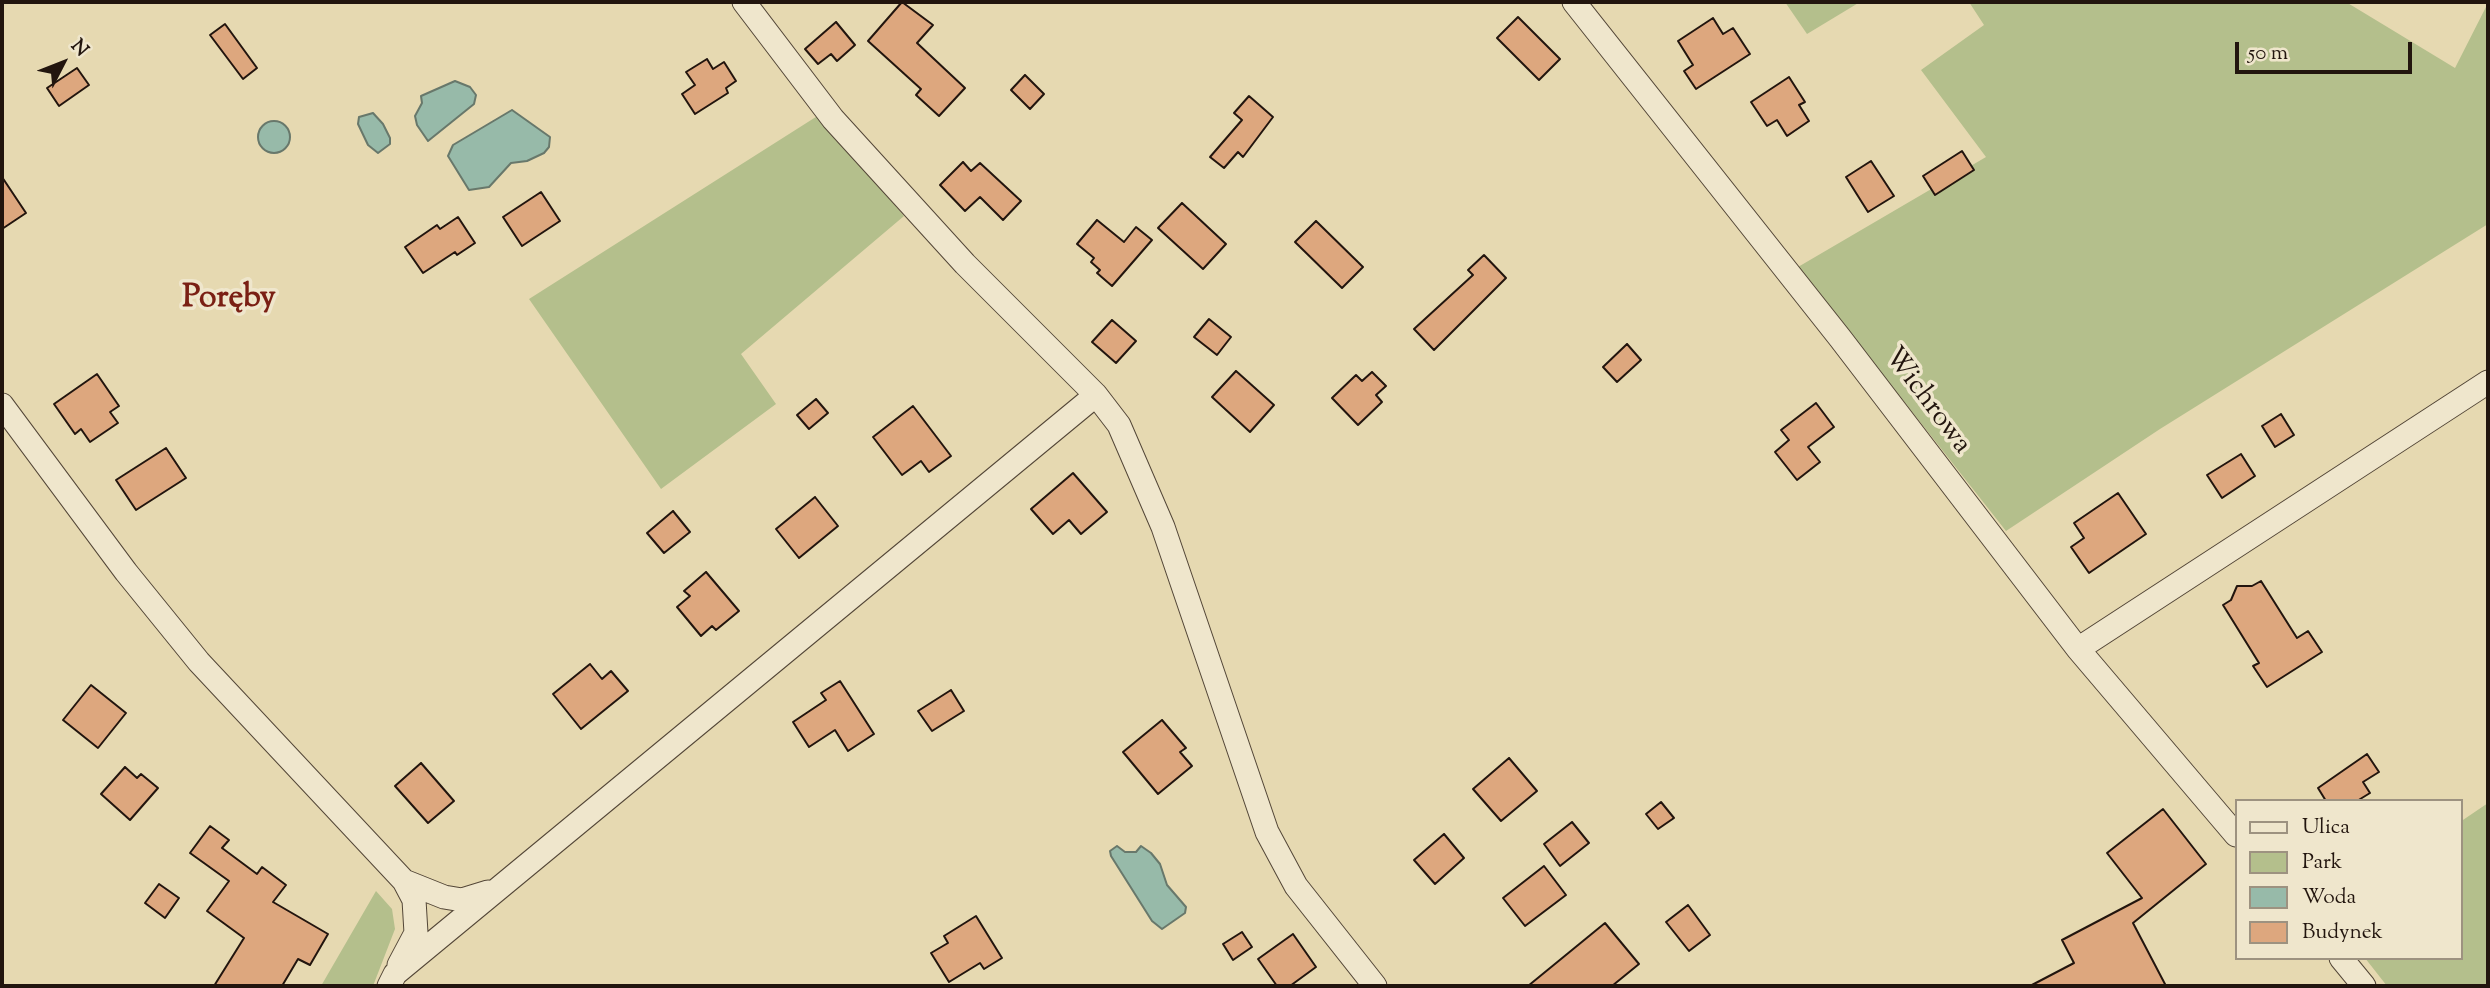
<!DOCTYPE html>
<html>
<head>
<meta charset="utf-8">
<style>
	body { margin:0 }
	#map { position:relative; width:2490px; height:988px; overflow:hidden; background:#e6d9b1; font-family:"Sorts Mill Goudy",serif }
	canvas { display:block }
	.frame { position:absolute; inset:0; border:4px solid #22150e; pointer-events:none }
	.legend { position:absolute; left:2235px; top:799px; width:228px; height:161px; box-sizing:border-box; background:#efe6cc; border:2px solid #9d9280; margin:0; padding:9px 12px; list-style:none; font-size:21px; color:#22150e }
	.legend li { display:flex; align-items:center; gap:14px; height:35px }
	.legend b { width:35px; border:2px solid #9d9280 }
	.north { position:absolute; left:28px; top:28px; width:70px; height:70px; -webkit-text-stroke:5px #efe6cc; paint-order:stroke; rotate:48deg; font-size:19px; font-weight:700; line-height:28px; text-align:center; color:#22150e }
	.north::after { content:''; display:block; margin:auto; width:24px; height:32px; background:#22150e; clip-path:polygon(50% 0,100% 100%,50% 72%,0 100%) }
	.scale { position:absolute; left:2235px; top:42px; width:177px; height:32px; box-sizing:border-box; border:4px solid #22150e; border-top:0; padding-left:9px; font-size:21px; line-height:24px; white-space:nowrap; color:#22150e; -webkit-text-stroke:5px #efe6cc; paint-order:stroke }
</style>
</head>
<body>
<div id="map">
<canvas width="2490" height="988"></canvas>
<div class="frame"></div>
<ul class="legend">
<li><b style="height:9px;background:#efe6cc"></b>Ulica</li>
<li><b style="height:19px;background:#b4bf8c"></b>Park</li>
<li><b style="height:19px;background:#97baa9"></b>Woda</li>
<li><b style="height:19px;background:#dda77e"></b>Budynek</li>
</ul>
<div class="north">N</div>
<div class="scale">50 m</div>
</div>
<script>
const c = document.querySelector('canvas').getContext('2d');
c.lineJoin = 'round';
function fillPath(path, color) {
  c.fillStyle = color;
  c.fill(path, 'evenodd');
}
function toPath(rows) {
  const path = new Path2D();
  for (const r of rows) {
    if (r.length === 3) {
      path.moveTo(r[0] + r[2], r[1]);
      path.arc(r[0], r[1], r[2], 0, 2 * Math.PI);
      continue;
    }
    path.moveTo(r[0], r[1]);
    for (let i = 2; i < r.length; i += 2) path.lineTo(r[i], r[i + 1]);
  }
  return path;
}
function trace(path, color, width, dash) {
  c.strokeStyle = color;
  c.lineWidth = width;
  c.lineCap = dash ? 'butt' : 'round';
  c.setLineDash(dash || []);
  c.stroke(path);
}
function write(font, color, halo, rows, align = 'center') {
  c.font = font + ' "Sorts Mill Goudy",serif';
  c.lineWidth = 7;
  c.setLineDash([]);
  c.textBaseline = 'middle';
  c.strokeStyle = halo;
  c.fillStyle = color;
  for (const [text, x, y, turn = 0] of rows) {
    c.save();
    c.translate(x, y);
    c.rotate((+turn || 0) * Math.PI / 180);
    c.textAlign = isNaN(turn) ? turn : align;
    if (halo) c.strokeText(text, 0, 0);
    c.fillText(text, 0, 0);
    c.restore();
  }
}
const green = toPath([
	[1785,2,1860,2,1807,34],
	[1969,2,2346,2,2455,68,2488,3,2488,224,2160,429,2006,531,1798,267,1986,157,1921,70,1984,25],
	[819,115,904,216,741,354,776,404,661,489,529,299],
	[2488,803,2488,986,2387,986,2365,958,2460,958,2460,822],
	[376,891,392,909,395,929,373,986,321,986]
]);
const water = toPath([
	[455,81,470,87,476,95,474,104,428,141,417,125,415,116,422,103,421,96,455,81],
	[512,110,550,137,549,147,544,153,527,161,511,163,489,187,469,190,448,156,453,145,512,110],
	[373,113,383,124,390,138,390,144,378,153,368,145,358,124,359,117,373,113],
	[274,137,16],
	[1117,846,1125,852,1136,852,1141,846,1151,853,1160,864,1167,885,1186,907,1185,913,1162,929,1152,921,1111,856,1110,851,1117,846]
]);
const building = toPath([
	[902,2,933,25,917,43,965,88,939,116,916,95,921,89,868,41,902,2],
	[1518,17,1560,59,1539,80,1497,38,1518,17],
	[1713,18,1723,34,1733,28,1750,54,1696,89,1684,71,1693,65,1678,41,1713,18],
	[836,22,855,45,837,61,831,54,818,64,805,49,836,22],
	[225,24,257,68,243,79,210,35,225,24],
	[707,59,713,69,724,62,736,81,726,88,728,93,695,114,682,94,695,85,686,72,707,59],
	[77,68,89,85,59,106,47,88,77,68],
	[1025,75,1044,94,1030,109,1011,90,1025,75],
	[1789,77,1805,102,1799,105,1809,121,1787,136,1777,120,1767,126,1751,102,1789,77],
	[1249,96,1273,117,1243,157,1238,152,1224,168,1210,157,1242,120,1234,113,1249,96],
	[1962,151,1974,170,1935,195,1923,176,1962,151],
	[1871,161,1894,196,1868,212,1846,177,1871,161],
	[963,162,971,171,980,163,1021,201,1003,220,980,197,965,211,940,185,963,162],
	[2,177,26,213,2,229,2,177],
	[541,192,560,221,522,246,503,217,541,192],
	[1182,203,1226,244,1203,269,1158,228,1182,203],
	[458,217,475,243,457,255,455,252,423,273,405,247,437,225,440,229,458,217],
	[1097,220,1124,242,1136,227,1152,240,1112,286,1097,273,1100,270,1091,262,1094,258,1077,244,1097,220],
	[1316,221,1363,267,1342,288,1295,242,1316,221],
	[1484,255,1506,278,1434,350,1414,329,1473,275,1468,270,1484,255],
	[1209,319,1231,337,1217,355,1194,337,1209,319],
	[1112,320,1136,341,1116,363,1092,342,1112,320],
	[1627,344,1641,360,1617,382,1603,367,1627,344],
	[1236,371,1274,405,1250,432,1212,397,1236,371],
	[1372,372,1386,386,1376,395,1382,402,1358,425,1332,398,1356,375,1362,381,1372,372],
	[97,374,119,406,110,412,118,423,90,442,81,429,75,434,54,404,97,374],
	[816,399,828,413,809,429,797,415,816,399],
	[1816,403,1834,427,1808,447,1820,462,1797,480,1775,452,1789,440,1781,430,1816,403],
	[913,406,951,456,929,472,921,461,902,475,873,437,913,406],
	[2281,414,2294,435,2275,447,2262,426,2281,414],
	[166,448,186,478,136,510,116,480,166,448],
	[2241,454,2255,476,2222,498,2207,475,2241,454],
	[1073,473,1107,512,1081,534,1069,520,1053,534,1031,509,1073,473],
	[2118,493,2146,534,2089,573,2071,547,2084,538,2074,523,2118,493],
	[815,497,838,526,799,558,776,529,815,497],
	[673,511,690,532,664,553,647,533,673,511],
	[706,572,739,611,716,630,712,626,701,636,677,607,690,596,684,591,706,572],
	[2261,581,2297,638,2308,631,2322,652,2267,687,2253,666,2259,663,2223,605,2231,600,2237,586,2252,586,2261,581],
	[590,664,602,679,611,671,628,691,581,729,553,694,590,664],
	[840,681,874,734,848,751,835,730,809,747,793,722,826,700,821,693,840,681],
	[91,685,126,713,98,748,63,720,91,685],
	[951,690,964,711,932,731,918,711,951,690],
	[1162,720,1186,748,1180,752,1192,766,1158,794,1123,752,1162,720],
	[2367,754,2379,772,2363,782,2370,793,2357,801,2326,801,2318,788,2367,754],
	[1509,758,1537,791,1501,821,1473,789,1509,758],
	[421,763,454,801,428,823,395,786,421,763],
	[125,767,137,778,141,774,158,788,130,820,101,794,125,767],
	[1661,802,1674,818,1658,829,1646,814,1661,802],
	[2163,809,2206,864,2133,923,2166,986,2030,986,2074,963,2062,940,2142,898,2107,853,2163,809],
	[1572,822,1589,843,1560,866,1544,844,1572,822],
	[210,826,229,840,222,848,257,874,262,867,286,885,273,902,328,934,310,965,298,959,282,986,214,986,244,938,207,911,229,881,190,853,210,826],
	[1444,834,1464,858,1435,884,1414,860,1444,834],
	[1544,866,1566,895,1525,926,1503,898,1544,866],
	[159,884,179,898,165,918,145,903,159,884],
	[1688,905,1710,935,1689,951,1666,922,1688,905],
	[976,916,1002,958,984,969,980,963,949,982,931,953,948,943,944,936,976,916],
	[1605,923,1639,964,1612,986,1528,986,1605,923],
	[1242,932,1252,947,1233,960,1223,944,1242,932],
	[1293,934,1316,967,1290,986,1277,986,1258,959,1293,934]
]);
const street = toPath([
	[1574,2,1840,338,2078,649,2236,835],
	[1096,395,1119,425,1163,527,1267,832,1296,886,1375,986],
	[2,405,126,572,199,662,404,881,414,900,416,933,399,965],
	[2078,649,2488,382],
	[404,881,444,897,462,900,488,892],
	[2341,958,2364,986],
	[389,986,395,974,1096,395,965,264,833,119,744,2]
]);
const streetNames = [
	["Wichrowa",1926,402,53]
];
const quarterNames = [
	["Poręby",229,301]
];
fillPath(green, '#b4bf8c');
fillPath(water, '#97baa9');
trace(water, '#68786b', 2);
fillPath(building, '#dda77e');
trace(building, '#22150e', 2);
trace(street, '#534637', 25);
trace(street, '#efe6cc', 23);
write('28px', '#22150e', '#efe6cc', streetNames);
write('bold 32px', '#7a1f14', '#efe6cc', quarterNames);
</script>
</body>
</html>
